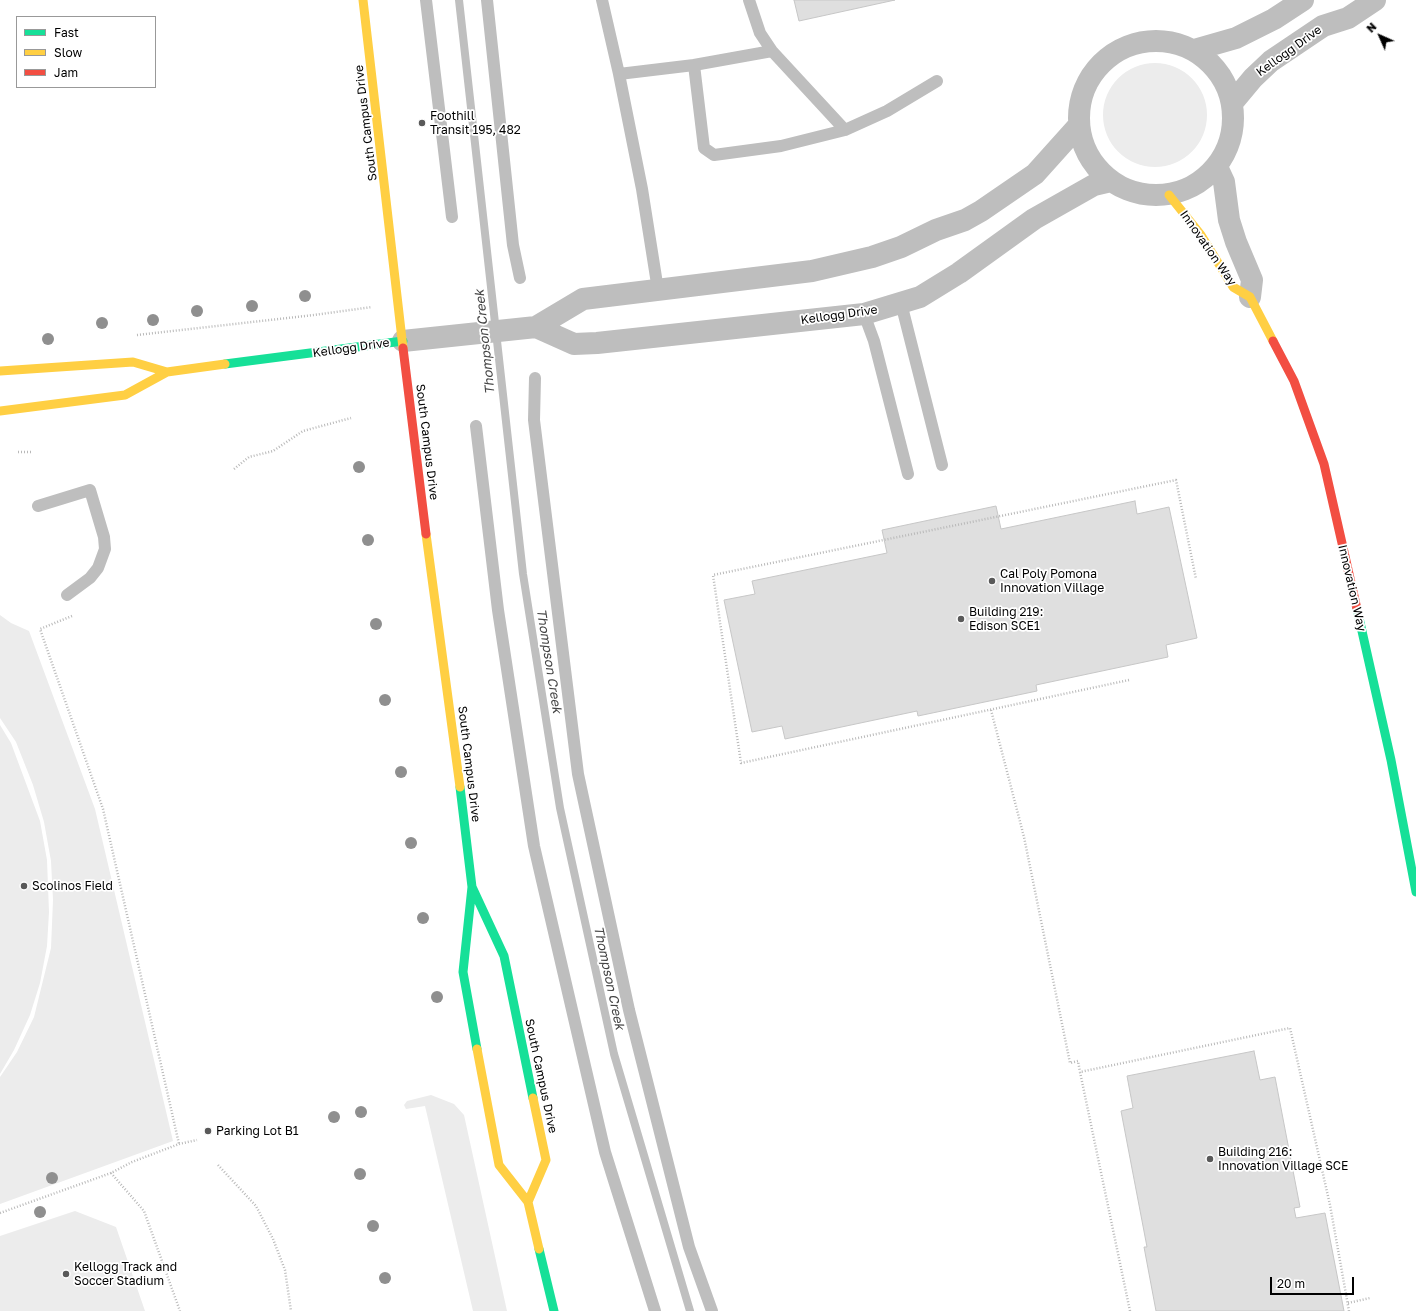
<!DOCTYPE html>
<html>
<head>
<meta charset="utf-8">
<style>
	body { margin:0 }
	#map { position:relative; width:1416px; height:1311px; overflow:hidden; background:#fff; font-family:"Golos Text",sans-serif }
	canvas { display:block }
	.legend { position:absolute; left:16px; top:16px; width:140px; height:72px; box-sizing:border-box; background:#fff; border:1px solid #999; margin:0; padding:5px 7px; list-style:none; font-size:12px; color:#000 }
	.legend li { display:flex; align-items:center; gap:8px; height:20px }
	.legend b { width:20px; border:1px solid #999 }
	.north { position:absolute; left:1360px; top:16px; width:40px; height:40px; -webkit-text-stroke:3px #fff; paint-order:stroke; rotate:315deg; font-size:11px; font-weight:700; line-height:16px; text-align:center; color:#000 }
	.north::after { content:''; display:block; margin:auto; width:14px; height:18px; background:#000; clip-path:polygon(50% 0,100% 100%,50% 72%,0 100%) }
	.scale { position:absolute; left:1270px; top:1277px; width:84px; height:18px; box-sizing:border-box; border:2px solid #000; border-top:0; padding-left:5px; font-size:12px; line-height:14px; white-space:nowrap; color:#000; -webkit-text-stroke:3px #fff; paint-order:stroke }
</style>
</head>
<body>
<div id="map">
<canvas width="1416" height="1311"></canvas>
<ul class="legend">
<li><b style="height:5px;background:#16e098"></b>Fast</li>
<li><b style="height:5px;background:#ffcf43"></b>Slow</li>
<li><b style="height:5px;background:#f24e42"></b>Jam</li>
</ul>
<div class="north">N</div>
<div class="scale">20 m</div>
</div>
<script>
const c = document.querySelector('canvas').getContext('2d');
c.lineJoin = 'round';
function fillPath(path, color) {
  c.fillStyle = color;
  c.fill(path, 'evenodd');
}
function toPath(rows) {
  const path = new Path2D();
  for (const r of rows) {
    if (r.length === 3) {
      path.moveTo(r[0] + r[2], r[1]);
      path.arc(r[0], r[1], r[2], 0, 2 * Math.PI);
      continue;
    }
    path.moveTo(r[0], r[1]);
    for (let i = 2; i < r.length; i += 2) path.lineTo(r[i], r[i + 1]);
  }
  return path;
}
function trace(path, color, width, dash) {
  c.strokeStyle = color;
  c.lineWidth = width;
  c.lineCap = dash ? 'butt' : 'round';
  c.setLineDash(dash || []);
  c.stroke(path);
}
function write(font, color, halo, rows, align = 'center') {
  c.font = font + ' "Golos Text",sans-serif';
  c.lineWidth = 3.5;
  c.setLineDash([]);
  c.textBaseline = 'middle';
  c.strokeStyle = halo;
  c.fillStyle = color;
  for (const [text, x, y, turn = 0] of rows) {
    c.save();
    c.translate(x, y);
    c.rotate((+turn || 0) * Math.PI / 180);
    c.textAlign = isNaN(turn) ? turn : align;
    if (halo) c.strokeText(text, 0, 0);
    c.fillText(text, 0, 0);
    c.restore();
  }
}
const green = toPath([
	[1155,115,52],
	[0,615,11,623,29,631,95,809,173,1141,0,1204,0,1077,17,1052,34,1017,51,948,53,900,51,861,44,822,33,785,16,742,0,718],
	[0,725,11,743,40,821,47,860,49,912,47,946,40,983,30,1015,14,1050,0,1074],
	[431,1095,454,1104,464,1115,507,1311,473,1311,425,1106,406,1109,404,1105,407,1101],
	[75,1211,116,1227,145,1311,0,1311,0,1236]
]);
const stream = toPath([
	[459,0,523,574,560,808,614,1054,690,1311]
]);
const building = toPath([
	[794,0,895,0,799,21,794,0],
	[1135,501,1137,514,1169,507,1197,638,1166,645,1168,657,1036,685,1037,691,918,716,917,711,785,739,782,726,752,732,724,600,755,594,752,581,887,553,882,530,996,506,1001,529,1135,501],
	[1254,1051,1260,1080,1275,1077,1300,1207,1294,1208,1296,1218,1325,1213,1344,1311,1156,1311,1144,1247,1147,1247,1121,1111,1133,1108,1127,1076,1254,1051]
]);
const path = toPath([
	[137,335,314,315,372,307],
	[18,452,32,452],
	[234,469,249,457,273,451,303,431,351,418],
	[72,616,40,629,103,809,179,1144],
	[1129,680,741,763,713,575,1176,480,1196,579],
	[991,710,1024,837,1070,1063,1078,1061,1080,1072],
	[218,1165,256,1206,273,1239,285,1270,291,1311],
	[111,1173,144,1211,180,1311],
	[0,1213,111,1173,132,1162,179,1144,197,1140],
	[1348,1303,1370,1298],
	[1130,1311,1080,1072,1290,1028,1330,1205,1349,1311]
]);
const lane = toPath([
	[426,0,452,217],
	[487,0,513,245,520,278],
	[602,0,619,74,642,189,658,290],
	[749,0,760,33,772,51],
	[694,65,772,51,845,130],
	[619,74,694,65,704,148,714,155,781,146,845,130,887,111,937,81],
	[901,303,942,465],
	[864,314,874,341,908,474],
	[535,378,534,420,578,774,629,1010,689,1247,712,1311],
	[476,426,498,610,534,846,605,1152,655,1311],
	[38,506,90,490,104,537,105,549,98,568,90,578,67,595]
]);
const street = toPath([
	[1156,118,77],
	[1194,50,1236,38,1274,19,1303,0],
	[1233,102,1253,78,1271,61,1323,26,1348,18,1375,0],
	[1217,167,1224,182,1229,220,1236,242,1252,280,1250,297],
	[536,327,574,344,597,343,864,314,920,297,959,273,1034,219,1094,185,1111,181],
	[403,341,536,327,583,299,812,271,872,257,901,247,936,230,965,220,981,211,1035,174,1079,125]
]);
const fast = toPath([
	[225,364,403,341],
	[1357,609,1391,760,1416,892],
	[460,787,472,887,463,972,477,1049],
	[472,887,504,956,533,1098],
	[539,1249,554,1311]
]);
const slow = toPath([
	[363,0,403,348],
	[1169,195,1201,235,1233,287,1250,297,1273,341],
	[0,371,133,362,167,372],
	[0,411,125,395,167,372,225,364],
	[426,534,460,787],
	[477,1049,499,1165,528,1202,539,1249],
	[528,1202,546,1160,533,1098]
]);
const jam = toPath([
	[1273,341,1294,381,1324,464,1357,609],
	[403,348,426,534]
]);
const trees = [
	[305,296],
	[252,306],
	[197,311],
	[153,320],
	[102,323],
	[48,339],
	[359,467],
	[368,540],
	[376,624],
	[385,700],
	[401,772],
	[411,843],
	[423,918],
	[437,997],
	[361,1112],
	[334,1117],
	[360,1174],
	[52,1178],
	[40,1212],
	[373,1226],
	[385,1278]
];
const markers = [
	[422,123,4,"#595959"],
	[992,581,4,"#595959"],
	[961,619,4,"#595959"],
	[24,886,4,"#595959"],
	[208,1131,4,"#595959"],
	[1210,1159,4,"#595959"],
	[66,1274,4,"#595959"]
];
const streetNames = [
	["Kellogg Drive",1289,51,-36],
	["South Campus Drive",366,123,-97],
	["Innovation Way",1208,248,55],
	["Kellogg Drive",839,315,-8],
	["Kellogg Drive",351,348,-8],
	["South Campus Drive",427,442,83],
	["Innovation Way",1352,588,77],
	["South Campus Drive",469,764,83],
	["South Campus Drive",541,1076,78]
];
const poiNames = [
	["Foothill",430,116],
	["Transit 195, 482",430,130],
	["Cal Poly Pomona",1000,574],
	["Innovation Village",1000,588],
	["Building 219:",969,612],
	["Edison SCE1",969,626],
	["Scolinos Field",32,886],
	["Parking Lot B1",216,1131],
	["Building 216:",1218,1152],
	["Innovation Village SCE",1218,1166],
	["Kellogg Track and",74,1267],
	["Soccer Stadium",74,1281]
];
const waterNames = [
	["Thompson Creek",485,342,-96],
	["Thompson Creek",549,661,81],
	["Thompson Creek",609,978,78]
];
fillPath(green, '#ececec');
trace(stream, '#bfbfbf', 8);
fillPath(building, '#dfdfdf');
trace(building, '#c7c7c7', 1);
trace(path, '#b9b9b9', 2.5, [1, 2]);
trace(lane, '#bebebe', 12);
trace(street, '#bebebe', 22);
trace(fast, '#16e098', 9);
trace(slow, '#ffcf43', 9);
trace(jam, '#f24e42', 9);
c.fillStyle = '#8f8f8f';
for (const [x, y] of trees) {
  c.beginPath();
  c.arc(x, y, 6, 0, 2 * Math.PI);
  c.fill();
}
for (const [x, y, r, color] of markers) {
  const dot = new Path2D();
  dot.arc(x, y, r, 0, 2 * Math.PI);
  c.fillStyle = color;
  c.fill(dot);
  trace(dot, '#fff', 1.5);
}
write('12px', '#000', '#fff', streetNames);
write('12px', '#000', '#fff', poiNames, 'left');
write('italic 13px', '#444', '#fff', waterNames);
</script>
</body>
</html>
